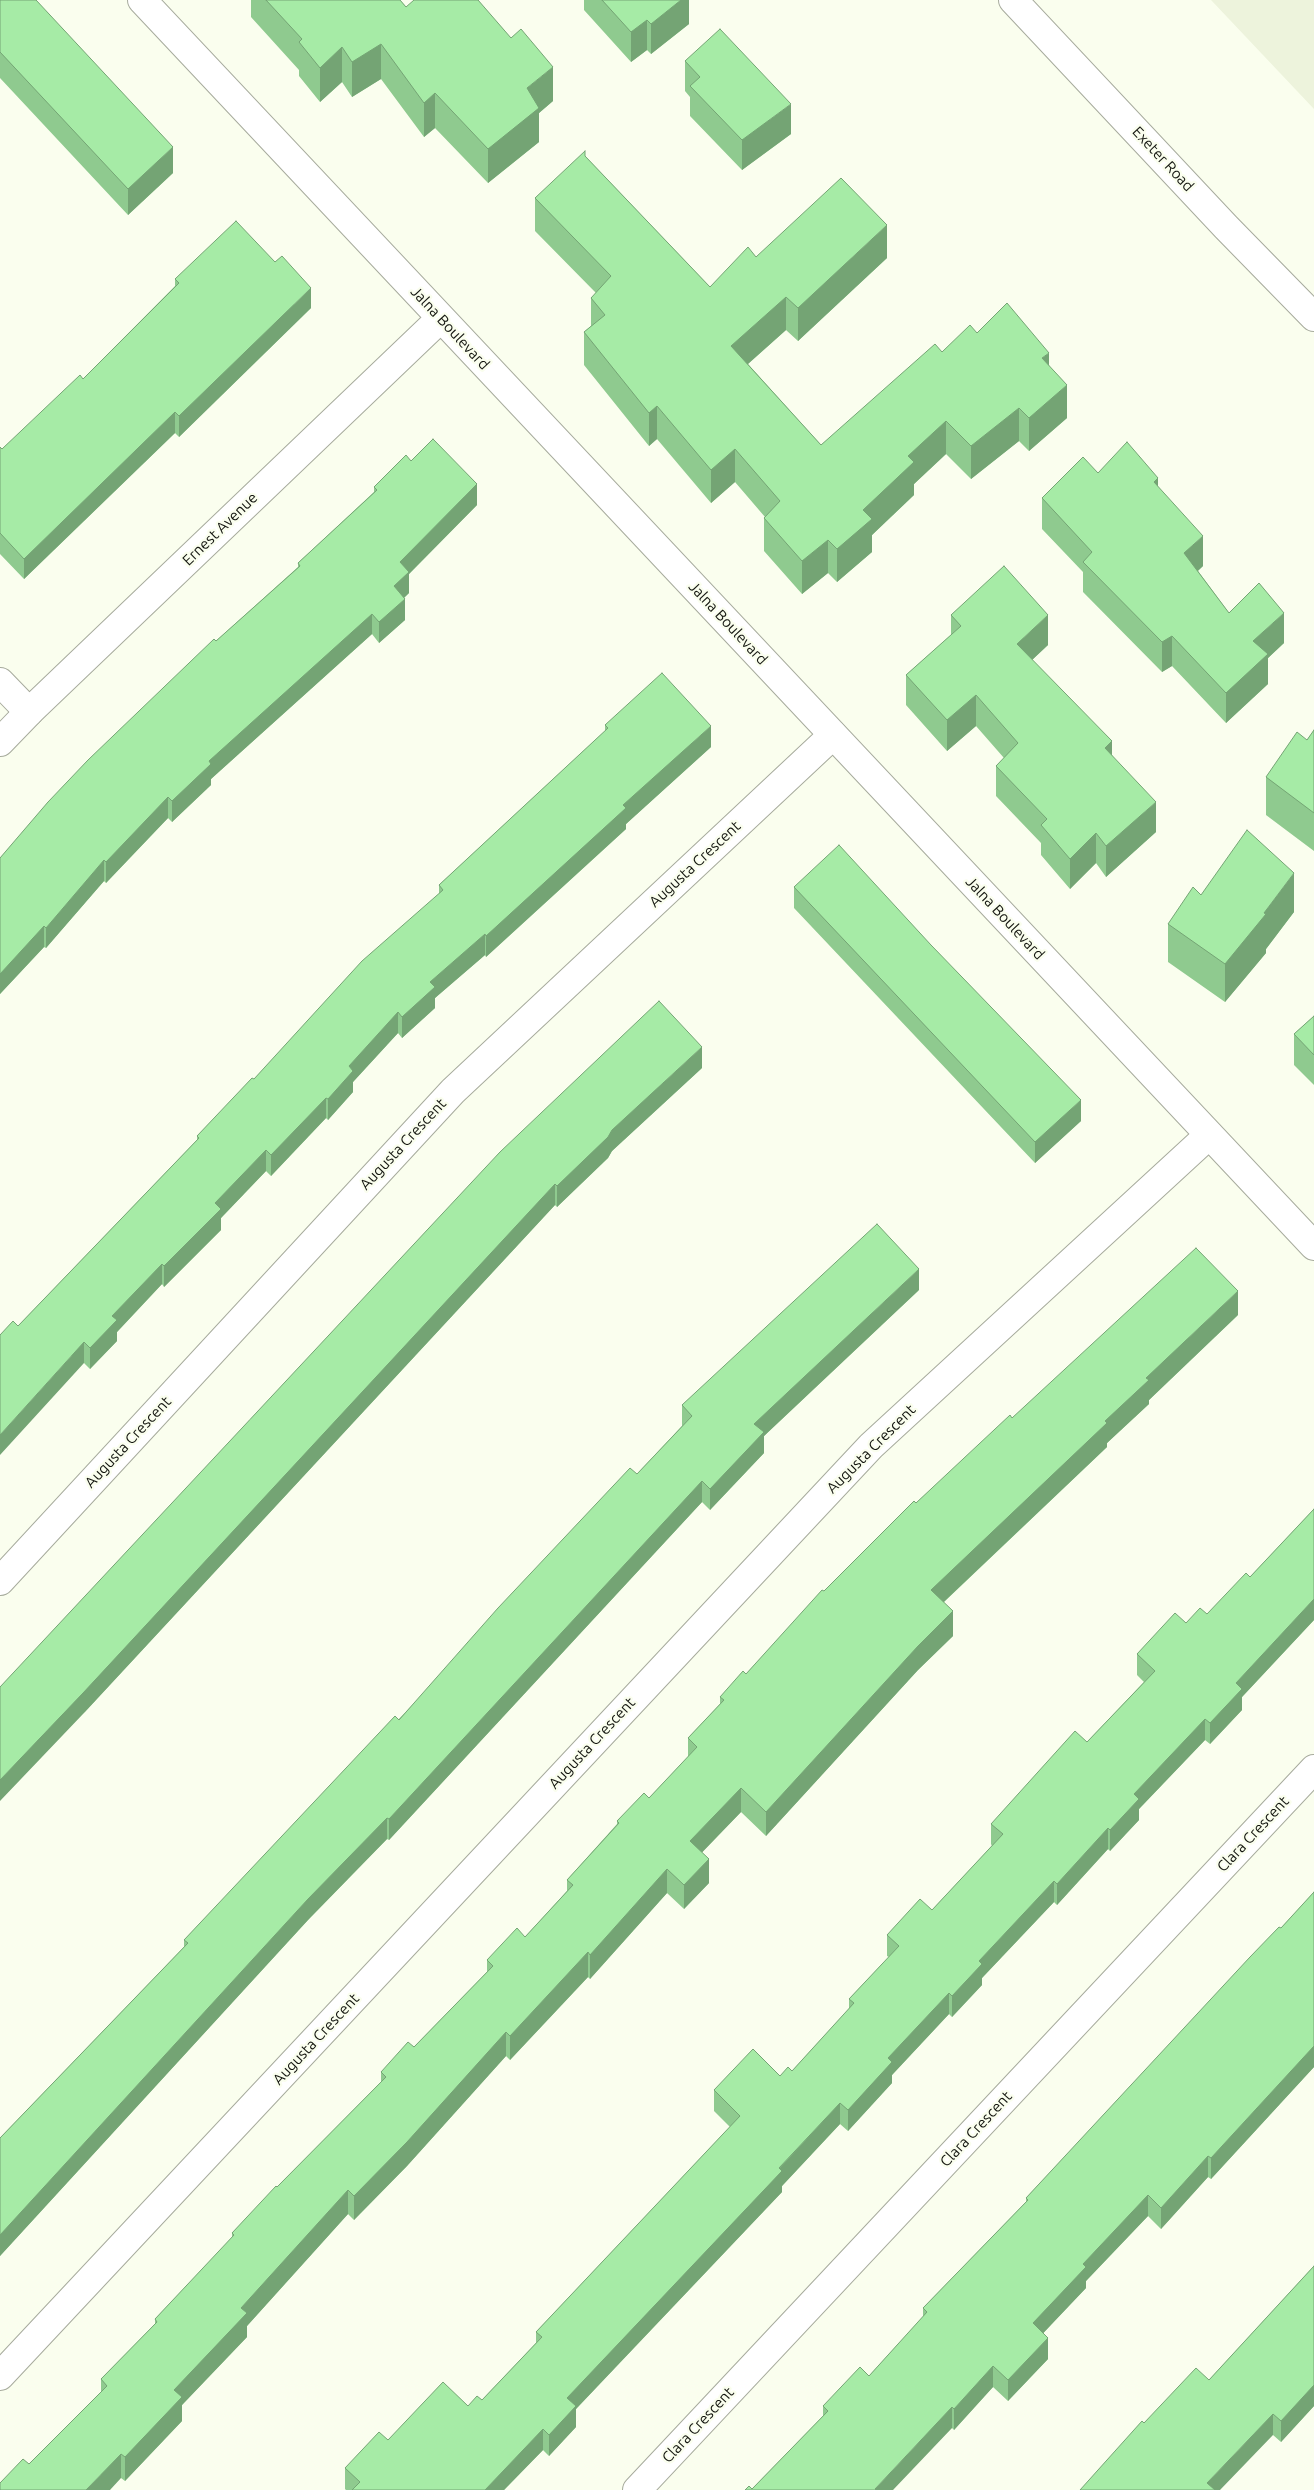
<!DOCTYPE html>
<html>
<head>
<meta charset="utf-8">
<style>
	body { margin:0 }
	canvas { display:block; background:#fafeee }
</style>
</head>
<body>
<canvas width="1314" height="2490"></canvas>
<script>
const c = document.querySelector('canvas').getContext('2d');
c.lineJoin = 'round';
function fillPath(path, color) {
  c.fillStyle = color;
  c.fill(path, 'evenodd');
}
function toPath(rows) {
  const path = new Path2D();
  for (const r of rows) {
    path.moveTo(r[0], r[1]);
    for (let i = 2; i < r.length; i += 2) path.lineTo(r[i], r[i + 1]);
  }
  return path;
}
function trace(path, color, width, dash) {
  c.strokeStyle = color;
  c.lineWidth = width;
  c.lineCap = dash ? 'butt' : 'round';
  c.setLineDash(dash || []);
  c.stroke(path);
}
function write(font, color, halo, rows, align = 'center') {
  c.font = font + ' Ubuntu,sans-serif';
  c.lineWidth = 4.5;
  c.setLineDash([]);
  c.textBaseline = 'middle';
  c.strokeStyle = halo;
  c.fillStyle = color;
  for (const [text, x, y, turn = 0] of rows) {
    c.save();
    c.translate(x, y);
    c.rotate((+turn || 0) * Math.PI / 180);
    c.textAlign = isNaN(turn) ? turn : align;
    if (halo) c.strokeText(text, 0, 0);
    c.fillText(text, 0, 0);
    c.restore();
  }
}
const built = toPath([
	[1211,0,1314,0,1314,109]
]);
const minor = toPath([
	[0,682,29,712],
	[0,1581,453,1091,833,735],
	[0,2376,871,1446,1209,1135],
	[637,2490,1314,1769]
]);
const tertiary = toPath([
	[142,0,1314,1246],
	[0,742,29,712,441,318]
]);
const secondary = toPath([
	[1013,0,1226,227,1314,317]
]);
const wall = toPath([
	[0,0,173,173,128,215,0,78],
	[251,0,400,0,406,7,553,101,539,113,539,142,488,183,435,128,424,137,381,79,352,97,342,82,320,102,299,76,299,70,251,17],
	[584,0,689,0,689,24,651,54,647,50,631,62,584,10],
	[685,61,791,134,742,170,690,116,690,97,685,91],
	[585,156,710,287,756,257,887,258,798,341,786,330,748,364,821,445,942,352,977,333,1049,365,1067,418,1029,451,1019,441,971,479,946,454,914,484,914,495,872,535,872,552,837,582,828,573,802,594,764,551,764,518,765,517,735,482,711,503,657,439,649,446,584,365,584,332,591,326,591,298,596,293,535,231,535,198],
	[175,279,311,308,179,437,175,433,24,579,0,554,0,447,2,449,83,379,175,286],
	[411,461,477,505,409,574,409,593,404,598,405,620,379,643,372,634,211,779,211,785,172,822,168,818,106,883,104,881,46,948,44,947,0,994,0,858,216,641,298,567,298,563,374,492,374,487],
	[1098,473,1158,487,1203,566,1198,571,1229,613,1284,643,1268,658,1268,684,1226,723,1172,666,1162,672,1083,592,1083,572,1042,529,1042,498],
	[951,615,1048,645,1032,660,1112,755,1156,832,1106,877,1096,863,1070,889,1041,855,1041,843,996,796,996,766,1004,758,976,726,947,751,906,705,906,675,951,635],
	[605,725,711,747,626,824,626,829,486,957,485,955,435,998,435,1008,402,1038,398,1033,353,1082,353,1092,328,1120,326,1118,271,1176,266,1171,221,1218,221,1230,164,1287,162,1284,117,1332,117,1341,90,1369,84,1363,18,1326,197,1140,197,1136,439,894,439,885,605,731],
	[1314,730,1314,851,1266,815,1266,777,1307,740],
	[794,887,1081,1121,1035,1163,794,908],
	[1201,895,1294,912,1266,949,1266,953,1225,1002,1168,962,1168,924],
	[1314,1016,1314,1085,1294,1065,1294,1034],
	[702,1068,612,1151,608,1158,557,1207,555,1205,83,1714,500,1152],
	[919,1290,764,1436,764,1453,710,1510,702,1502,389,1840,387,1839,308,1920,0,2256,0,2138,184,1947,184,1940,637,1474,682,1426,682,1405],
	[1238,1315,1149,1400,1149,1404,1107,1443,1107,1447,944,1602,953,1636,918,1670,766,1836,741,1812,702,1852,709,1883,684,1909,667,1893,590,1979,588,1977,510,2060,506,2056,407,2166,354,2220,348,2214,247,2326,247,2337,182,2405,182,2421,125,2481,121,2478,29,2464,101,2392,101,2379,155,2324,155,2319,232,2238,232,2233,381,2082,381,2072,414,2047,487,1972,487,1960,525,1937,567,1891,567,1880,617,1824,617,1821,649,1798,688,1757,688,1738,720,1704,720,1697,746,1674,824,1591,916,1503,1012,1418],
	[1314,1509,1314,1620,1242,1697,1242,1710,1210,1744,1205,1740,1139,1809,1139,1820,1110,1851,1108,1849,1057,1905,1054,1902,982,1978,982,1985,952,2017,949,2014,892,2075,892,2083,848,2131,840,2124,782,2186,782,2192,576,2409,576,2427,549,2456,543,2450,504,2490,346,2490,345,2489,345,2468,388,2440,482,2400,536,2343,536,2332,730,2127,714,2111,714,2090,780,2076,792,2071,849,2009,849,1999,889,1957,887,1956,887,1935,932,1910,992,1846,991,1844,991,1824,1087,1742,1144,1682,1137,1675,1137,1654,1186,1623,1207,1614,1250,1577],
	[1314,1892,1314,2067,1211,2179,1208,2177,1161,2229,1148,2216,1086,2281,1086,2288,1043,2333,1048,2359,1008,2401,993,2387,954,2430,952,2428,752,2489,823,2416,823,2406,869,2376,923,2317,923,2308,1026,2202,1026,2198,1281,1928],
	[1314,2266,1314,2406,1281,2442,1273,2435,1144,2423,1209,2380]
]);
const shadedWall = toPath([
	[681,0,689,0,689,24,651,54,651,24],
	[647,20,647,50,631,62,631,32],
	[381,44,381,79,352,97,352,62],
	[342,47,342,82,320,102,320,68],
	[553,67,553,101,539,113,539,142,488,183,488,149,527,88],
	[435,93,435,128,424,137,424,103],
	[791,104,791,134,742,170,742,140],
	[173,147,173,173,128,215,128,189],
	[887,225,887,258,798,341,798,308],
	[311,288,311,308,179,437,179,416],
	[786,297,786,330,731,379,731,346],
	[1049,353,1049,386,1042,358],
	[1067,385,1067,418,1029,451,1029,418],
	[657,406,657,439,649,446,649,413],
	[1019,408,1019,441,971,479,971,446],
	[175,412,175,433,24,579,24,559],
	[946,421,946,454,914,484,914,495,872,535,872,552,837,582,837,549,863,510,908,456],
	[735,449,735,482,711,503,711,470],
	[1158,478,1158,508,1154,482],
	[477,484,477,505,409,574,409,593,394,607,394,586,400,562],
	[1203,536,1203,566,1184,583,1184,553],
	[828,540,828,573,802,594,802,561],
	[405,599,405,620,379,643,379,622],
	[1284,613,1284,643,1268,658,1268,684,1226,723,1226,693,1253,641],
	[372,614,372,634,211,779,211,785,172,822,172,801,209,761],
	[1048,615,1048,645,1017,674,1017,644],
	[1172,636,1172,666,1162,672,1162,642],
	[976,695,976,726,947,751,947,720],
	[711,726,711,747,626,824,626,829,486,957,486,936,623,805],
	[1112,741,1112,771,1105,748],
	[168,797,168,818,106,883,106,862],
	[1156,802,1156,832,1106,877,1106,846],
	[1096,833,1096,863,1070,889,1070,859],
	[104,860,104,881,46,948,46,928],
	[1294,873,1294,912,1266,949,1266,953,1225,1002,1225,964],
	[44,926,44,947,0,994,0,974],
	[485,934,485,955,435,998,435,1008,402,1038,402,1017,430,982],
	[398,1012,398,1033,353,1082,353,1092,328,1120,328,1099,349,1066],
	[702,1047,702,1068,612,1151,608,1158,557,1207,557,1186,612,1130],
	[326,1098,326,1118,271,1176,271,1155],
	[1081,1100,1081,1121,1035,1163,1035,1142],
	[266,1150,266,1171,221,1218,221,1230,164,1287,164,1266,215,1203],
	[555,1184,555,1205,83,1714,0,1801,0,1780],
	[162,1264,162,1284,117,1332,117,1341,90,1369,90,1348,112,1316],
	[919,1269,919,1290,764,1436,764,1453,710,1510,710,1489,754,1424],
	[1238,1291,1238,1315,1149,1400,1149,1404,1107,1443,1107,1447,931,1614,931,1590,1105,1421,1146,1378],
	[84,1342,84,1363,0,1455,0,1435],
	[702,1481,702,1502,389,1840,389,1819],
	[1314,1599,1314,1620,1242,1697,1242,1710,1210,1744,1210,1723,1236,1683],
	[953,1611,953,1636,918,1670,766,1836,766,1812,918,1646],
	[1205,1719,1205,1740,1139,1809,1139,1820,1110,1851,1110,1830,1134,1794],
	[741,1788,741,1812,690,1865,690,1841],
	[387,1818,387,1839,308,1920,0,2256,0,2235,308,1899],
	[1108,1828,1108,1849,1057,1905,1057,1884],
	[709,1859,709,1883,684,1909,684,1885],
	[667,1869,667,1893,590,1979,590,1955],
	[1054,1881,1054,1902,982,1978,982,1985,952,2017,952,1996,979,1961],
	[588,1952,588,1977,510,2060,510,2036],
	[949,1993,949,2014,892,2075,892,2083,848,2131,848,2110,888,2058],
	[506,2032,506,2056,407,2166,354,2220,354,2196],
	[1314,2046,1314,2067,1211,2179,1211,2158],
	[840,2103,840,2124,782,2186,782,2192,576,2409,576,2427,549,2456,549,2435,567,2398],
	[1208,2156,1208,2177,1161,2229,1161,2208],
	[348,2190,348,2214,247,2326,247,2337,182,2405,182,2421,125,2481,125,2457,174,2390,241,2308],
	[1148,2195,1148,2216,1086,2281,1086,2288,1033,2344,1033,2323,1083,2264],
	[1048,2338,1048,2359,1008,2401,1008,2380],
	[993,2366,993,2387,954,2430,954,2409],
	[1314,2385,1314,2406,1281,2442,1281,2421],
	[952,2407,952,2428,893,2490,875,2490,875,2489],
	[1273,2414,1273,2435,1220,2490,1207,2490,1207,2483],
	[543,2429,543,2450,504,2490,485,2490],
	[121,2454,121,2478,110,2490,86,2490]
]);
const building = toPath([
	[0,0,36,0,173,147,128,189,0,52,0,0],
	[266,0,400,0,406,7,414,0,478,0,511,38,521,29,553,67,527,88,539,108,488,149,435,93,424,103,381,44,352,62,342,47,320,68,299,42,302,39,266,0],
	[602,0,681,0,651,24,647,20,631,32,602,0],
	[720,29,791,104,742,140,690,86,700,77,685,61,720,29],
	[585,151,585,156,710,287,748,247,756,257,841,178,887,225,798,308,786,297,731,346,821,445,935,344,942,352,970,325,977,333,1007,303,1049,353,1042,358,1067,385,1029,418,1019,408,971,446,946,421,908,456,914,462,863,510,872,519,837,549,828,540,802,561,764,518,780,501,735,449,711,470,657,406,649,413,584,332,605,315,591,298,611,276,535,198,585,151],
	[236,221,275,262,282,256,311,288,179,416,175,412,24,559,0,533,0,447,2,449,80,375,83,379,179,283,175,279,236,221],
	[433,439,477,484,400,562,409,572,394,586,405,599,379,622,372,614,209,761,211,764,172,801,168,797,106,862,104,860,46,928,44,926,0,974,0,858,48,802,88,760,214,639,216,641,300,566,298,563,377,490,374,487,406,455,411,461,433,439],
	[1127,442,1158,478,1154,482,1203,536,1184,553,1229,613,1259,583,1284,613,1253,641,1268,654,1226,693,1172,636,1162,642,1083,562,1092,552,1042,498,1083,457,1098,473,1127,442],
	[1004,566,1048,615,1017,644,1112,741,1105,748,1156,802,1106,846,1096,833,1070,859,1041,825,1047,819,996,766,1018,743,976,695,947,720,906,675,961,626,951,615,1004,566],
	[662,673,711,726,623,805,626,808,486,936,485,934,430,982,435,987,402,1017,398,1012,349,1066,353,1071,328,1099,326,1098,271,1155,266,1150,215,1203,221,1209,164,1266,162,1264,112,1316,117,1320,90,1348,84,1342,0,1435,0,1335,13,1321,18,1326,199,1138,197,1136,252,1078,254,1079,362,961,443,890,439,885,608,728,605,725,662,673],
	[1314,730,1314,813,1266,777,1297,732,1307,740,1314,730],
	[1247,830,1294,873,1264,913,1266,914,1225,964,1168,924,1193,887,1201,895,1247,830],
	[839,845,931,945,1081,1100,1035,1142,794,887,839,845],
	[659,1001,702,1047,612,1130,608,1137,557,1186,555,1184,83,1693,0,1780,0,1687,500,1152,659,1001],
	[1314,1016,1314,1055,1294,1034,1314,1016],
	[877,1224,919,1269,754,1424,764,1432,710,1489,702,1481,389,1819,387,1818,308,1899,0,2235,0,2138,188,1943,184,1940,395,1716,399,1720,498,1608,630,1468,637,1474,692,1416,682,1405,877,1224],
	[1196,1248,1238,1291,1146,1378,1149,1380,1105,1421,1107,1423,931,1590,953,1611,918,1646,766,1812,741,1788,690,1841,709,1859,684,1885,667,1869,590,1955,588,1952,510,2036,506,2032,407,2142,354,2196,348,2190,241,2308,247,2313,174,2390,182,2397,125,2457,121,2454,86,2490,0,2490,0,2483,23,2459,29,2464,107,2386,101,2379,157,2322,155,2319,234,2235,232,2233,276,2186,277,2187,386,2077,381,2072,408,2042,414,2047,493,1966,487,1960,517,1928,525,1937,573,1885,567,1880,619,1823,617,1821,644,1793,649,1798,697,1747,688,1738,724,1700,720,1697,743,1671,746,1674,822,1590,824,1591,914,1501,916,1503,1010,1415,1012,1418,1196,1248],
	[1314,1509,1314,1599,1236,1683,1242,1689,1210,1723,1205,1719,1134,1794,1139,1799,1110,1830,1108,1828,1057,1884,1054,1881,979,1961,982,1964,952,1996,949,1993,888,2058,892,2062,848,2110,840,2103,779,2168,782,2171,567,2398,576,2406,549,2435,543,2429,485,2490,352,2490,360,2482,345,2468,379,2432,388,2440,443,2382,468,2406,477,2396,482,2400,542,2337,536,2332,740,2116,714,2090,753,2049,780,2076,788,2067,792,2071,854,2003,849,1999,899,1946,887,1935,920,1899,932,1910,1003,1834,991,1824,1075,1731,1087,1742,1155,1671,1137,1654,1175,1613,1186,1623,1200,1608,1207,1614,1246,1573,1250,1577,1314,1509],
	[1314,1892,1314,2046,1211,2158,1208,2156,1161,2208,1148,2195,1083,2264,1086,2267,1033,2323,1048,2338,1008,2380,993,2366,954,2409,952,2407,875,2489,876,2490,745,2490,749,2486,752,2489,828,2411,823,2406,860,2367,869,2376,927,2312,923,2308,1028,2200,1026,2198,1250,1957,1279,1927,1281,1928,1314,1892],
	[1314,2266,1314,2385,1281,2421,1273,2414,1207,2483,1215,2490,1080,2490,1142,2421,1144,2423,1196,2368,1209,2380,1314,2266]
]);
const streetNames = [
	["Exeter Road",1163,159,47],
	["Jalna Boulevard",450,328,47],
	["Ernest Avenue",220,529,-44],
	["Jalna Boulevard",728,623,47],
	["Augusta Crescent",695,864,-43],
	["Jalna Boulevard",1005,918,47],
	["Augusta Crescent",403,1144,-47],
	["Augusta Crescent",128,1442,-47],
	["Augusta Crescent",871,1449,-45],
	["Augusta Crescent",592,1743,-47],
	["Clara Crescent",1253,1834,-47],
	["Augusta Crescent",316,2039,-47],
	["Clara Crescent",976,2129,-47],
	["Clara Crescent",698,2425,-47]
];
fillPath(built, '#edf3dc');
trace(minor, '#a7ab9d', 30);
trace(tertiary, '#a7ab9d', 30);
trace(secondary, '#a7ab9d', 30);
trace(minor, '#fff', 28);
trace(tertiary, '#fff', 28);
trace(secondary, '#fff', 28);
fillPath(wall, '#8fca8f');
fillPath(shadedWall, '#74a474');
fillPath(building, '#a6eba6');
trace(building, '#74a474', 1);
write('15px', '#13150f', '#fafeee', streetNames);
</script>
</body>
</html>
